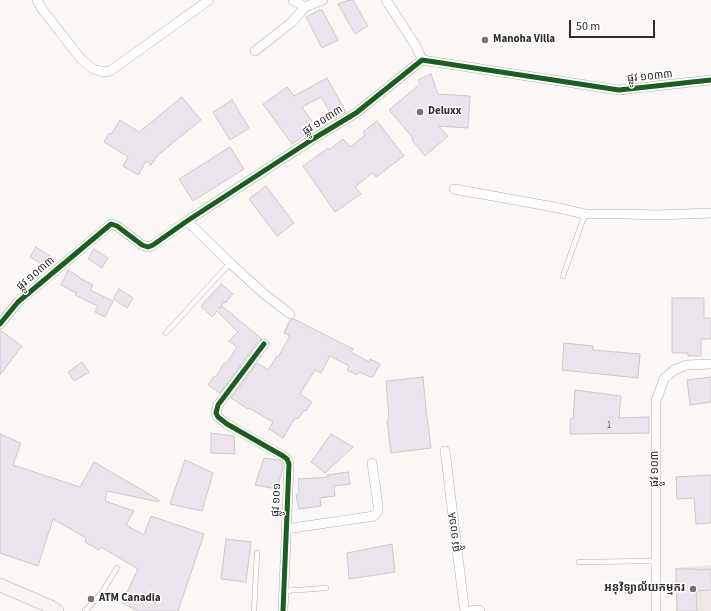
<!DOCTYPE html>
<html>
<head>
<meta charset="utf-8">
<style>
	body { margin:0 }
	#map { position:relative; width:711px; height:611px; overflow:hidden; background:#faf7f5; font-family:"Source Sans 3",sans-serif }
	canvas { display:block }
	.scale { position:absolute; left:569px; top:20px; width:86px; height:18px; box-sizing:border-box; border:2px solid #2d2c2b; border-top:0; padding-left:5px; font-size:12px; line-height:14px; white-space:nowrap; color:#2d2c2b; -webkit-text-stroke:3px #fff; paint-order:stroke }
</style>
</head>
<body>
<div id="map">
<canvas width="711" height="611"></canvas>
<div class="scale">50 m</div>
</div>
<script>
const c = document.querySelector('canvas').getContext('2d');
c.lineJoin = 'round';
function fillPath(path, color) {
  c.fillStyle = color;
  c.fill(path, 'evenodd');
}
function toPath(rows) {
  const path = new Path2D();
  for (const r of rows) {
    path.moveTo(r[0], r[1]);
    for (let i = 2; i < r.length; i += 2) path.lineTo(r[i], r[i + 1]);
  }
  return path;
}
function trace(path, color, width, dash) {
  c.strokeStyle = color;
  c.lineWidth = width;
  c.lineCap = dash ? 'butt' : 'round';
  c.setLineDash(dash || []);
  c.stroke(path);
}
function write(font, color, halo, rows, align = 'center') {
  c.font = font + ' "Source Sans 3","Noto Sans Khmer",sans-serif';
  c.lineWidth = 3;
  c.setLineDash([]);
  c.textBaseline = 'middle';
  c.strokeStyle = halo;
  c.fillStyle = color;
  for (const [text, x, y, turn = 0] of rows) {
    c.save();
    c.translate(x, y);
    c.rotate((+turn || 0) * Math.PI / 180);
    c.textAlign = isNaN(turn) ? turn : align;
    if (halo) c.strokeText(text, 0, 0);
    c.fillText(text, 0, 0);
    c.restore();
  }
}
const built = toPath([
	[711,565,711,611,676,611,675,568]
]);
const building = toPath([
	[349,0,353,0,368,26,355,34,338,4,349,0],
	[319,10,322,10,338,40,322,48,306,17,319,10],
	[431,74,438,94,470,96,468,128,439,126,448,136,425,156,412,140,413,138,389,110,420,84,418,80,431,74],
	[327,78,346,112,334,119,321,97,302,107,316,127,292,144,263,104,287,87,294,96,327,78],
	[182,97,201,120,158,155,151,165,146,161,138,175,123,166,128,157,104,142,109,133,111,134,120,120,139,132,182,97],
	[232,100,249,128,230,140,213,112,232,100],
	[377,121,404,156,376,177,372,173,355,187,361,194,335,212,303,166,328,148,329,150,343,139,350,147,365,135,363,132,377,121],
	[230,147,244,169,193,201,179,179,230,147],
	[266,186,294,223,277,236,249,199,266,186],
	[36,247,50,256,45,266,30,257,36,247],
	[94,249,108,258,102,268,88,259,94,249],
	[68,270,78,276,78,277,93,285,90,290,113,301,105,317,95,312,98,306,75,295,76,293,61,285,68,270],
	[221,284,233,294,225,303,224,302,219,309,222,306,262,339,259,340,220,393,208,385,214,376,216,377,224,363,226,364,237,347,229,341,238,332,217,311,212,317,201,306,221,284],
	[119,289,133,298,127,308,113,299,119,289],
	[672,298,704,298,704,318,711,318,711,339,701,339,701,356,688,356,688,353,672,353,672,298],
	[294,319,353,349,351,352,369,362,370,359,380,364,373,377,370,377,359,372,357,375,347,370,349,366,330,356,321,373,315,370,300,394,312,402,306,411,304,410,299,418,295,418,283,438,269,429,273,422,249,408,248,409,231,398,257,363,268,370,277,356,278,357,290,336,284,333,290,320,294,319],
	[0,330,22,346,0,375,0,330],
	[564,343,593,346,593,350,640,354,638,378,562,370,564,343],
	[82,362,89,372,74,381,68,372,82,362],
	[423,377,426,409,431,448,391,453,387,420,389,419,386,381,423,377],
	[711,377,711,402,690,405,687,380,711,377],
	[575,390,621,396,619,418,649,417,649,433,570,434,570,419,573,419,575,390],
	[211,433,234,436,235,454,211,453,211,433],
	[0,434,21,443,13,465,80,487,94,462,159,500,159,502,107,491,105,501,134,511,126,525,144,535,151,516,204,534,178,611,138,611,122,603,138,569,101,547,99,550,85,542,86,538,53,519,38,566,0,553,0,434],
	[331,434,353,447,325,473,311,462,331,434],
	[264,458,278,460,282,463,283,468,277,489,255,485,264,458],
	[185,460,213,473,202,511,170,504,185,460],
	[348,472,350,484,334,486,335,496,320,498,321,506,299,509,296,495,299,494,298,479,329,477,327,475,348,472],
	[711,475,711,523,696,524,694,498,677,499,676,477,711,475],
	[226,539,251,542,246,582,221,579,226,539],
	[392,544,395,572,349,579,347,553,392,544],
	[676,569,695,569,696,570,711,569,711,590,696,591,697,611,677,611,676,569]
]);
const lane = toPath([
	[563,276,585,214],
	[166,333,230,263],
	[579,562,655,561],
	[284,591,326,588],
	[85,611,101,594,117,568],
	[254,611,257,553]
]);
const street = toPath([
	[37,0,42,9,81,59,93,69,103,72,110,71,209,0],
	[293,0,305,7],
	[386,0,416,46,422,60],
	[255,51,292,22,305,7,323,0],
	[454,189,554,207,585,214,623,214,657,215,711,213],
	[187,221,230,263,263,293,290,314],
	[0,324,18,302,111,224,117,226,142,245,148,247,153,245,187,221,313,139,356,113,422,60,619,90,711,80],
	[264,344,218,405,216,413,218,417,227,424,283,456,287,459,289,464,283,611],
	[445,451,464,606,465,610,468,611],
	[286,529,374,516,378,511,378,505,372,463],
	[471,611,479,610,480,611],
	[656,611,656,401,664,379,674,370,687,365,711,364]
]);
const secondary = toPath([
	[0,585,51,607,57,611]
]);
const cycleway = toPath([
	[0,324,18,302,111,224,117,226,142,245,148,247,153,245,187,221,313,139,356,113,422,60,619,90,711,80],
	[264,344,218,405,216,413,218,417,227,424,283,456,287,459,289,464,283,611]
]);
const markers = [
	[485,40,4,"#757372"],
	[420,112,4,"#757372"],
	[693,589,4,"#757372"],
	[91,599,4,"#757372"]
];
const numberNames = [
	["1",609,426]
];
const poiNames = [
	["Manoha Villa",493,40],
	["Deluxx",428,112],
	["អនុវិទ្យាល័យកម្មករ",685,589,"right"],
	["ATM Canadia",99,599]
];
const streetNames = [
	["ផ្លូវ ១០៣៣",650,77,-6],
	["ផ្លូវ ១០៣៣",323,121,-32],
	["ផ្លូវ ១០៣៣",36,274,-40],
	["ផ្លូវ ១០៣",656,469,-90],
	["ផ្លូវ ១០១",277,500,-87],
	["ផ្លូវ ១០១A",455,532,-97]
];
fillPath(built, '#efe7e3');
fillPath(building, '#ebe4ec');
trace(building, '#cccaca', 1);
trace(lane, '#b2b0af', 5.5);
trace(street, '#b2b0af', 10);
trace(secondary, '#b2b0af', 14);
trace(lane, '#fefefe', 4.5);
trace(street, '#fefefe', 9);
trace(secondary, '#f7f4f2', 13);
trace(cycleway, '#1b5e20', 5);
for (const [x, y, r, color] of markers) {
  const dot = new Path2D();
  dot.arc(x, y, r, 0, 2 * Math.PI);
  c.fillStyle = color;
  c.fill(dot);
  trace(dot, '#fff', 1.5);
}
write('9px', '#5e5b5c', null, numberNames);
write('bold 11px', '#2d2c2b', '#fff', poiNames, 'left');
write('11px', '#2d2c2b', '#fff', streetNames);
</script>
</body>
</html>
